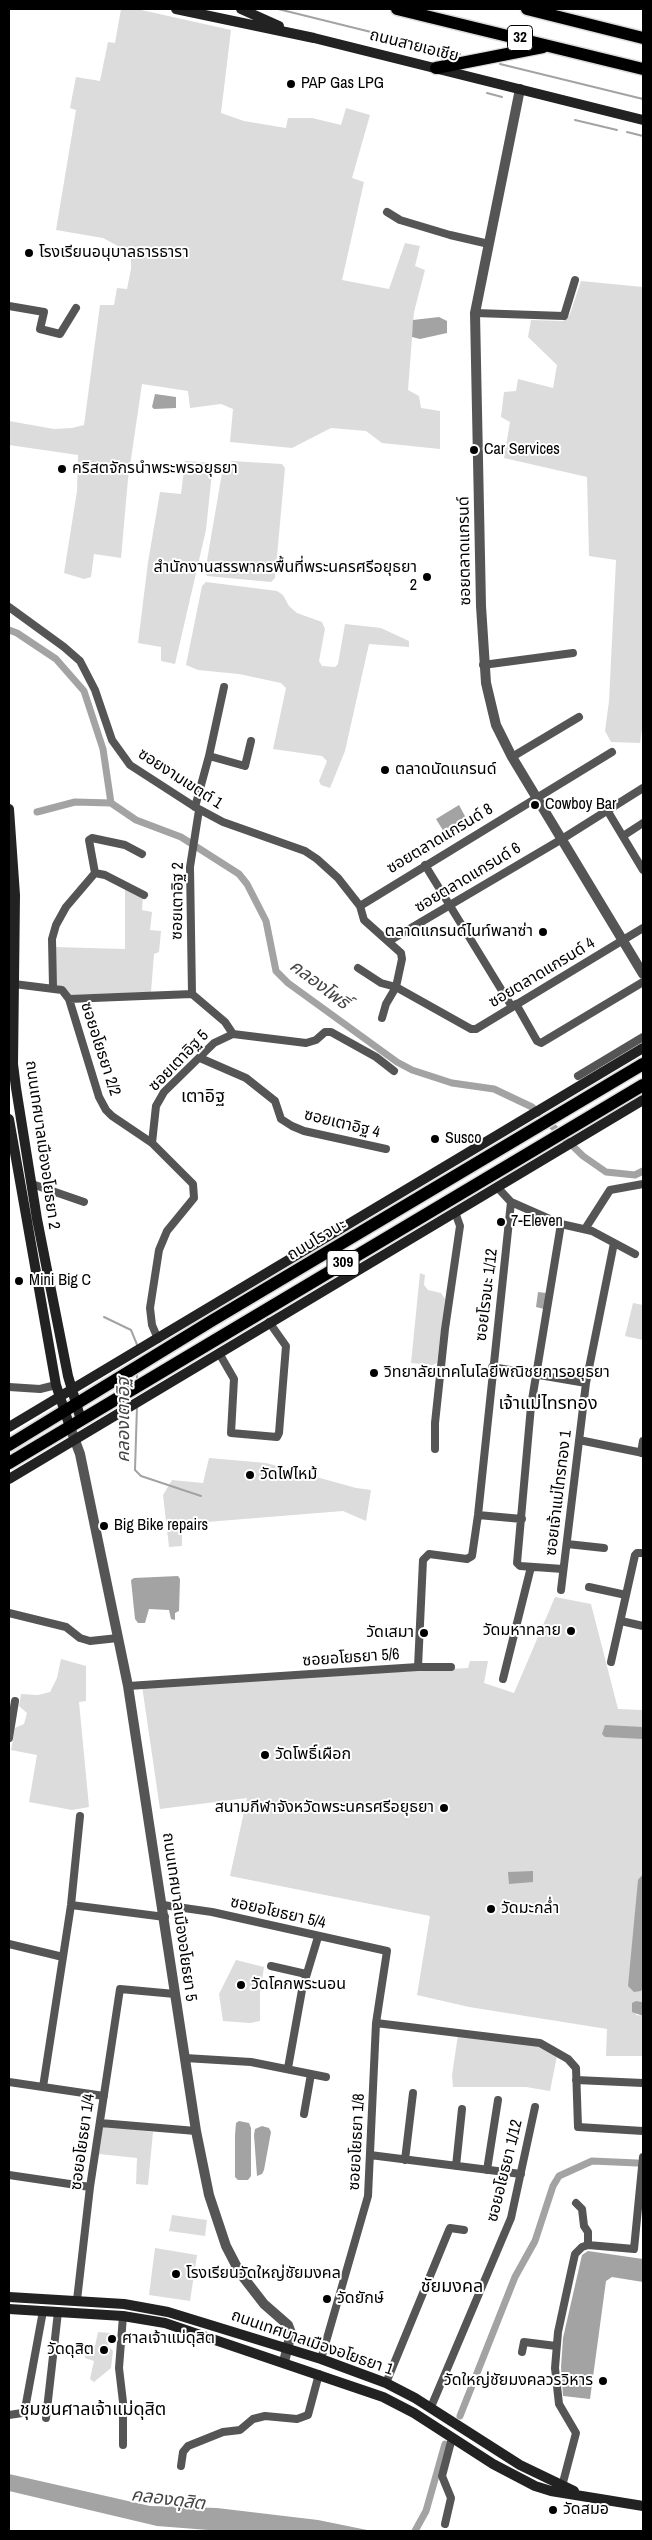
<!DOCTYPE html>
<html>
<head>
<meta charset="utf-8">
<style>
	body { margin:0 }
	#map { position:relative; width:652px; height:2540px; overflow:hidden; background:#fff; font-family:"Archivo Narrow",sans-serif }
	canvas { display:block }
	.frame { position:absolute; inset:0; border:10px solid #000; pointer-events:none }
</style>
</head>
<body>
<div id="map">
<canvas width="652" height="2540"></canvas>
<div class="frame"></div>
</div>
<script>
const c = document.querySelector('canvas').getContext('2d');
c.lineJoin = 'round';
function fillPath(path, color) {
  c.fillStyle = color;
  c.fill(path, 'evenodd');
}
function toPath(rows) {
  const path = new Path2D();
  for (const r of rows) {
    path.moveTo(r[0], r[1]);
    for (let i = 2; i < r.length; i += 2) path.lineTo(r[i], r[i + 1]);
  }
  return path;
}
function trace(path, color, width, dash) {
  c.strokeStyle = color;
  c.lineWidth = width;
  c.lineCap = dash ? 'butt' : 'round';
  c.setLineDash(dash || []);
  c.stroke(path);
}
function write(font, color, halo, rows, align = 'center') {
  c.font = font + ' "Archivo Narrow","Noto Sans Thai",sans-serif';
  c.lineWidth = 4;
  c.setLineDash([]);
  c.textBaseline = 'middle';
  c.strokeStyle = halo;
  c.fillStyle = color;
  for (const [text, x, y, turn = 0] of rows) {
    c.save();
    c.translate(x, y);
    c.rotate((+turn || 0) * Math.PI / 180);
    c.textAlign = isNaN(turn) ? turn : align;
    if (halo) c.strokeText(text, 0, 0);
    c.fillText(text, 0, 0);
    c.restore();
  }
}
const green = toPath([
	[121,9,137,9,231,30,221,113,244,121,286,128,288,118,312,118,341,125,346,108,370,115,352,178,364,182,342,280,389,289,405,243,420,246,415,266,425,270,414,312,408,390,419,396,421,408,440,411,440,449,382,443,366,431,331,428,292,448,230,442,233,409,221,404,190,408,188,391,142,384,128,479,121,558,94,554,91,577,84,579,64,573,77,491,78,455,9,445,9,421,54,429,72,428,84,425,100,305,114,305,117,288,127,289,131,269,131,253,103,238,56,230,76,110,70,108,76,77,100,81,108,42,115,43],
	[581,281,643,287,643,721,640,743,611,742,605,731,609,701,616,560,589,556,587,477,504,458,510,422,501,417,504,392,516,391,518,379,553,388,557,365,528,337,531,320,563,321,570,314],
	[185,461,213,463,206,530,175,664,161,661,161,647,138,643,148,562,160,492,181,494],
	[232,461,282,464,285,468,275,578,271,582,207,576,205,572,222,473,225,464],
	[206,582,277,591,283,595,289,606,297,613,322,622,325,629,319,661,322,666,335,667,338,664,345,624,381,628,409,641,409,647,369,644,345,751,330,788,321,785,319,781,327,761,322,756,273,749,286,688,281,683,239,674,198,670,186,665,202,586],
	[125,889,143,897,142,910,152,912,150,930,161,931,159,952,154,954,151,992,70,995,55,985,54,947,125,949],
	[420,1273,425,1275,424,1285,428,1290,441,1293,445,1299,437,1363,432,1365,411,1363],
	[633,1303,643,1305,643,1340,625,1336],
	[209,1458,266,1463,356,1488,371,1490,366,1521,343,1511,182,1524,182,1546,169,1547,163,1495,172,1480,203,1483],
	[555,1597,591,1604,618,1709,643,1710,641,1991,643,1988,643,2002,636,2001,636,2015,643,2016,643,2056,606,2056,607,2029,469,2007,417,1995,430,1916,230,1876,247,1798,160,1809,142,1686,468,1668,470,1661,488,1661,484,1683,514,1693],
	[61,1659,86,1666,86,1701,79,1702,89,1807,72,1810,29,1802,37,1755,11,1750,15,1728,24,1724,27,1713,19,1706,21,1694,38,1695,50,1692,57,1678],
	[236,1960,264,1967,260,1994,260,2021,250,2023,223,2021,219,1994],
	[458,2035,535,2045,546,2049,557,2056,550,2091,526,2087,453,2087,452,2075],
	[106,2126,153,2132,148,2185,136,2184,137,2158,99,2154,103,2128],
	[172,2215,207,2220,205,2236,169,2231],
	[155,2248,197,2255,190,2301,149,2295],
	[98,2332,110,2333,108,2346,113,2351,111,2368,94,2382,90,2379,94,2361,85,2358,87,2345,95,2346]
]);
const water = toPath([
	[439,317,447,321,447,333,420,339,412,337,413,320],
	[155,394,176,397,176,408,154,409,152,407],
	[459,805,466,818,444,832,436,819],
	[538,1292,546,1293,544,1309,536,1307],
	[178,1576,180,1579,179,1611,175,1613,175,1620,171,1619,169,1610,149,1609,145,1623,138,1623,135,1619,131,1580,134,1578],
	[605,1725,643,1727,643,1739,605,1737,602,1734],
	[533,1871,533,1882,509,1884,508,1872],
	[643,1874,643,1988,641,1991,634,1992,628,1986,638,1880],
	[636,2001,643,2002,643,2016,632,2012,632,2003],
	[239,2121,249,2123,251,2128,251,2176,248,2180,238,2180,235,2177,235,2135,236,2123],
	[262,2126,269,2128,271,2132,264,2170,262,2174,257,2176,254,2135,255,2129],
	[588,2251,643,2259,643,2282,612,2277,606,2281,590,2399,563,2396,561,2367,563,2338,582,2255],
	[9,2474,150,2506,217,2508,318,2520,372,2531,221,2531,157,2526,9,2491]
]);
const stream = toPath([
	[278,9,460,54],
	[500,64,643,99],
	[487,93,502,97],
	[575,120,617,130],
	[627,132,643,136],
	[104,1317,131,1330,138,1347],
	[137,1382,137,1371],
	[137,1406,135,1470,141,1476,201,1496]
]);
const canal = toPath([
	[9,630,17,633,56,659,84,691,103,749,111,803,136,820,181,837,239,874,247,884,266,921,276,971,288,983,397,1062,412,1070,452,1083,494,1089,532,1107,538,1113],
	[37,812,75,802,111,803],
	[546,1120,583,1156,606,1172,635,1175,643,1171],
	[460,2416,515,2277,535,2241,553,2186,559,2176,592,2161,637,2163],
	[415,2531,426,2511,445,2444]
]);
const minor = toPath([
	[387,212,400,220,450,235,489,244],
	[9,306,44,312,40,329,60,334,76,308],
	[475,313,564,316,575,280],
	[9,607,64,647,80,661,95,690,112,740,130,765,195,807,223,822,305,851,317,859,338,878,360,906,364,920,401,953,402,959,396,987,471,1029,476,1029,643,928],
	[483,665,573,653],
	[209,756,245,766,251,741],
	[512,757,579,717],
	[195,807,209,756,224,687],
	[607,810,643,870],
	[623,836,643,823],
	[142,854,125,845,92,838,89,840,95,873,105,875,144,895],
	[425,865,512,1007],
	[360,906,612,752],
	[389,941,562,839,643,788],
	[358,968,381,983,396,987,386,1004,382,1018],
	[14,984,62,990,69,999,99,1097,106,1110,112,1116,152,1143,193,1184,194,1198,167,1231,159,1250,150,1308,152,1325,158,1339],
	[53,987,52,939,56,925,66,907,95,873],
	[192,994,190,867,199,810],
	[192,994,225,1022,233,1034],
	[69,999,192,994],
	[516,1004,537,1041,541,1043,643,982],
	[200,1058,246,1078,275,1101,281,1119,292,1126,304,1131,386,1149],
	[578,1076,643,1037],
	[152,1143,156,1106,164,1092,214,1043,233,1034,306,1043,316,1040,325,1032,331,1032,376,1057,394,1071],
	[32,1184,84,1202],
	[497,1187,511,1202,561,1224,592,1231,635,1254],
	[561,1224,531,1406,517,1563,520,1566,563,1569],
	[585,1229,610,1190,643,1184],
	[219,1353,234,1379,231,1433,277,1437,279,1433,286,1346,269,1322],
	[492,1367,586,1383],
	[9,1387,40,1389,56,1385],
	[579,1440,643,1453],
	[435,1449,435,1423,445,1329,460,1226,455,1212],
	[641,1453,643,1441],
	[478,1515,522,1519],
	[567,1544,604,1548],
	[589,1587,626,1595],
	[561,1590,586,1383,614,1243],
	[9,1613,66,1627,80,1638,90,1641,118,1638],
	[621,1621,643,1626],
	[611,1662,635,1555,637,1553,643,1553],
	[418,1667,423,1560,429,1554,467,1559,472,1556,478,1515,511,1202],
	[503,1679,531,1567],
	[128,1686,418,1667,451,1667],
	[9,1738,15,1701],
	[71,1905,165,1917],
	[163,1905,212,1912,387,1951,376,2023,368,2196,321,2359],
	[9,1944,63,1957],
	[271,1966,306,1974],
	[376,2023,540,2043,568,2059,576,2068,578,2127,643,2131],
	[185,2058,251,2062,326,2077],
	[288,2068,302,1990,318,1937],
	[576,2080,643,2083],
	[9,2082,104,2096],
	[43,2087,71,1905,80,1816],
	[304,2114,311,2074],
	[100,2123,196,2131],
	[370,2155,521,2174],
	[405,2160,413,2093],
	[456,2166,462,2109],
	[487,2170,498,2100],
	[9,2175,90,2187],
	[576,2203,582,2209,584,2226,588,2232,588,2245],
	[77,2300,90,2187,120,1989,175,1994],
	[123,2316,119,2368,123,2402,123,2445],
	[522,2352,524,2342,556,2346],
	[386,2383,449,2230,450,2228,464,2230],
	[431,2407,511,2218,535,2107],
	[9,2415,22,2413,25,2409,43,2311],
	[46,2418,58,2312],
	[181,2466,183,2452,188,2446,223,2432,240,2430,253,2419,265,2416,297,2419,308,2415,319,2374],
	[561,2490,576,2433,559,2404,555,2368,558,2332,571,2272,575,2254,582,2247,588,2245,634,2249,643,2157],
	[445,2524,451,2498,442,2476,452,2438]
]);
const tertiary = toPath([
	[520,89,475,313,481,606,486,683,496,725,512,757,643,974],
	[70,1427,80,1454,128,1686,196,2131,209,2195,226,2246,240,2273,264,2304,288,2325,291,2333,284,2362]
]);
const secondary = toPath([
	[176,9,314,38,643,120],
	[241,9,279,26],
	[9,809,15,895,13,1064,16,1088,37,1219,68,1376,81,1420],
	[9,1119,56,1385,70,1427],
	[9,1427,643,1048],
	[9,1479,643,1100],
	[9,2297,124,2304,168,2312,321,2359,386,2383,415,2398,520,2465,574,2491],
	[9,2309,123,2316,165,2323,383,2397,414,2413,493,2464,535,2486,551,2491,643,2506]
]);
const primary = toPath([
	[9,1445,213,1320,643,1064],
	[9,1463,643,1085]
]);
const trunk = toPath([
	[397,9,643,69],
	[527,9,643,38],
	[436,68,543,47]
]);
const markers = [
	[291,84,5,"#000"],
	[29,253,5,"#000"],
	[474,450,5,"#000"],
	[62,469,5,"#000"],
	[427,577,5,"#000"],
	[385,770,5,"#000"],
	[535,805,5,"#000"],
	[543,932,5,"#000"],
	[435,1139,5,"#000"],
	[501,1222,5,"#000"],
	[19,1281,5,"#000"],
	[374,1373,5,"#000"],
	[250,1475,5,"#000"],
	[104,1526,5,"#000"],
	[571,1631,5,"#000"],
	[424,1633,5,"#000"],
	[265,1755,5,"#000"],
	[444,1808,5,"#000"],
	[491,1909,5,"#000"],
	[241,1985,5,"#000"],
	[176,2274,5,"#000"],
	[327,2299,5,"#000"],
	[112,2339,5,"#000"],
	[104,2350,5,"#000"],
	[603,2381,5,"#000"],
	[553,2510,5,"#000"]
];
const shields = [
	[520,38,25],
	[343,1263,32]
];
const shieldNames = [
	["32",520,38],
	["309",343,1263]
];
const streetNames = [
	["ถนนสายเอเชีย",414,46,14],
	["ซอยตลาดแกรนด์",465,551,-91],
	["ซอยงามเขตต์ 1",180,779,33],
	["ซอยตลาดแกรนด์ 8",440,839,-31],
	["ซอยตลาดแกรนด์ 6",468,878,-31],
	["ซอยเตาอิฐ 2",178,901,-89],
	["ซอยตลาดแกรนด์ 4",542,973,-31],
	["ซอยอโยธยา 2/2",100,1049,72],
	["ซอยเตาอิฐ 5",179,1061,-46],
	["ซอยเตาอิฐ 4",342,1124,14],
	["ถนนเทศบาลเมืองอโยธยา 2",42,1145,82],
	["ถนนโรจนะ",317,1240,-31],
	["ซอยโรจนะ 1/12",487,1295,-83],
	["ซอยเจ้าแม่ไทรทอง 1",559,1493,-83],
	["ซอยอโยธยา 5/6",351,1658,-4],
	["ซอยอโยธยา 5/4",278,1913,13],
	["ถนนเทศบาลเมืองอโยธยา 5",179,1917,82],
	["ซอยอโยธยา 1/4",83,2142,-82],
	["ซอยอโยธยา 1/8",357,2142,-87],
	["ซอยอโยธยา 1/12",505,2171,-76],
	["ถนนเทศบาลเมืองอโยธยา 1",312,2343,19]
];
const poiNames = [
	["PAP Gas LPG",301,84],
	["โรงเรียนอนุบาลธารธารา",39,253],
	["Car Services",484,450],
	["คริสตจักรนำพระพรอยุธยา",72,469],
	["สำนักงานสรรพากรพื้นที่พระนครศรีอยุธยา",417,568,"right"],
	["2",417,586,"right"],
	["ตลาดนัดแกรนด์",395,770],
	["Cowboy Bar",545,805],
	["ตลาดแกรนด์ไนท์พลาซ่า",533,932,"right"],
	["Susco",445,1139],
	["7-Eleven",511,1222],
	["Mini Big C",29,1281],
	["วิทยาลัยเทคโนโลยีพณิชยการอยุธยา",384,1373],
	["วัดไฟไหม้",260,1475],
	["Big Bike repairs",114,1526],
	["วัดมหาทลาย",561,1631,"right"],
	["วัดเสมา",414,1633,"right"],
	["วัดโพธิ์เผือก",275,1755],
	["สนามกีฬาจังหวัดพระนครศรีอยุธยา",434,1808,"right"],
	["วัดมะกล่ำ",501,1909],
	["วัดโคกพระนอน",251,1985],
	["โรงเรียนวัดใหญ่ชัยมงคล",186,2274],
	["วัดยักษ์",337,2299],
	["ศาลเจ้าแม่ดุสิต",122,2339],
	["วัดดุสิต",94,2350,"right"],
	["วัดใหญ่ชัยมงคลวรวิหาร",593,2381,"right"],
	["วัดสมอ",563,2510]
];
const waterNames = [
	["คลองโพธิ์",319,985,37],
	["คลองเตาอิฐ",124,1420,-90],
	["คลองดุสิต",168,2500,7]
];
const neighbourhoodNames = [
	["เตาอิฐ",203,1097],
	["เจ้าแม่ไทรทอง",548,1404],
	["ชัยมงคล",452,2287],
	["ชุมชนศาลเจ้าแม่ดุสิต",93,2410]
];
fillPath(green, '#dcdcdc');
fillPath(water, '#a3a3a3');
trace(stream, '#a3a3a3', 2);
trace(canal, '#a3a3a3', 7);
trace(primary, '#dbdbdb', 15);
trace(trunk, '#dbdbdb', 15);
trace(minor, '#555', 8);
trace(tertiary, '#555', 10);
trace(secondary, '#222', 10);
trace(primary, '#000', 12);
trace(trunk, '#000', 12);
for (const [x, y, r, color] of markers) {
  const dot = new Path2D();
  dot.arc(x, y, r, 0, 2 * Math.PI);
  c.fillStyle = color;
  c.fill(dot);
  trace(dot, '#fff', 2);
}
for (const [x, y, w] of shields) {
  const box = new Path2D();
  box.roundRect(x - w / 2, y - 12.5, w, 25, 4);
  c.fillStyle = '#fff';
  c.fill(box);
  trace(box, '#000', 1);
}
write('bold 15px', '#000', null, shieldNames);
write('16px', '#000', '#fff', streetNames);
write('16px', '#000', '#fff', poiNames, 'left');
write('italic 18px', '#444', '#fff', waterNames);
write('18px', '#000', '#fff', neighbourhoodNames);
</script>
</body>
</html>
